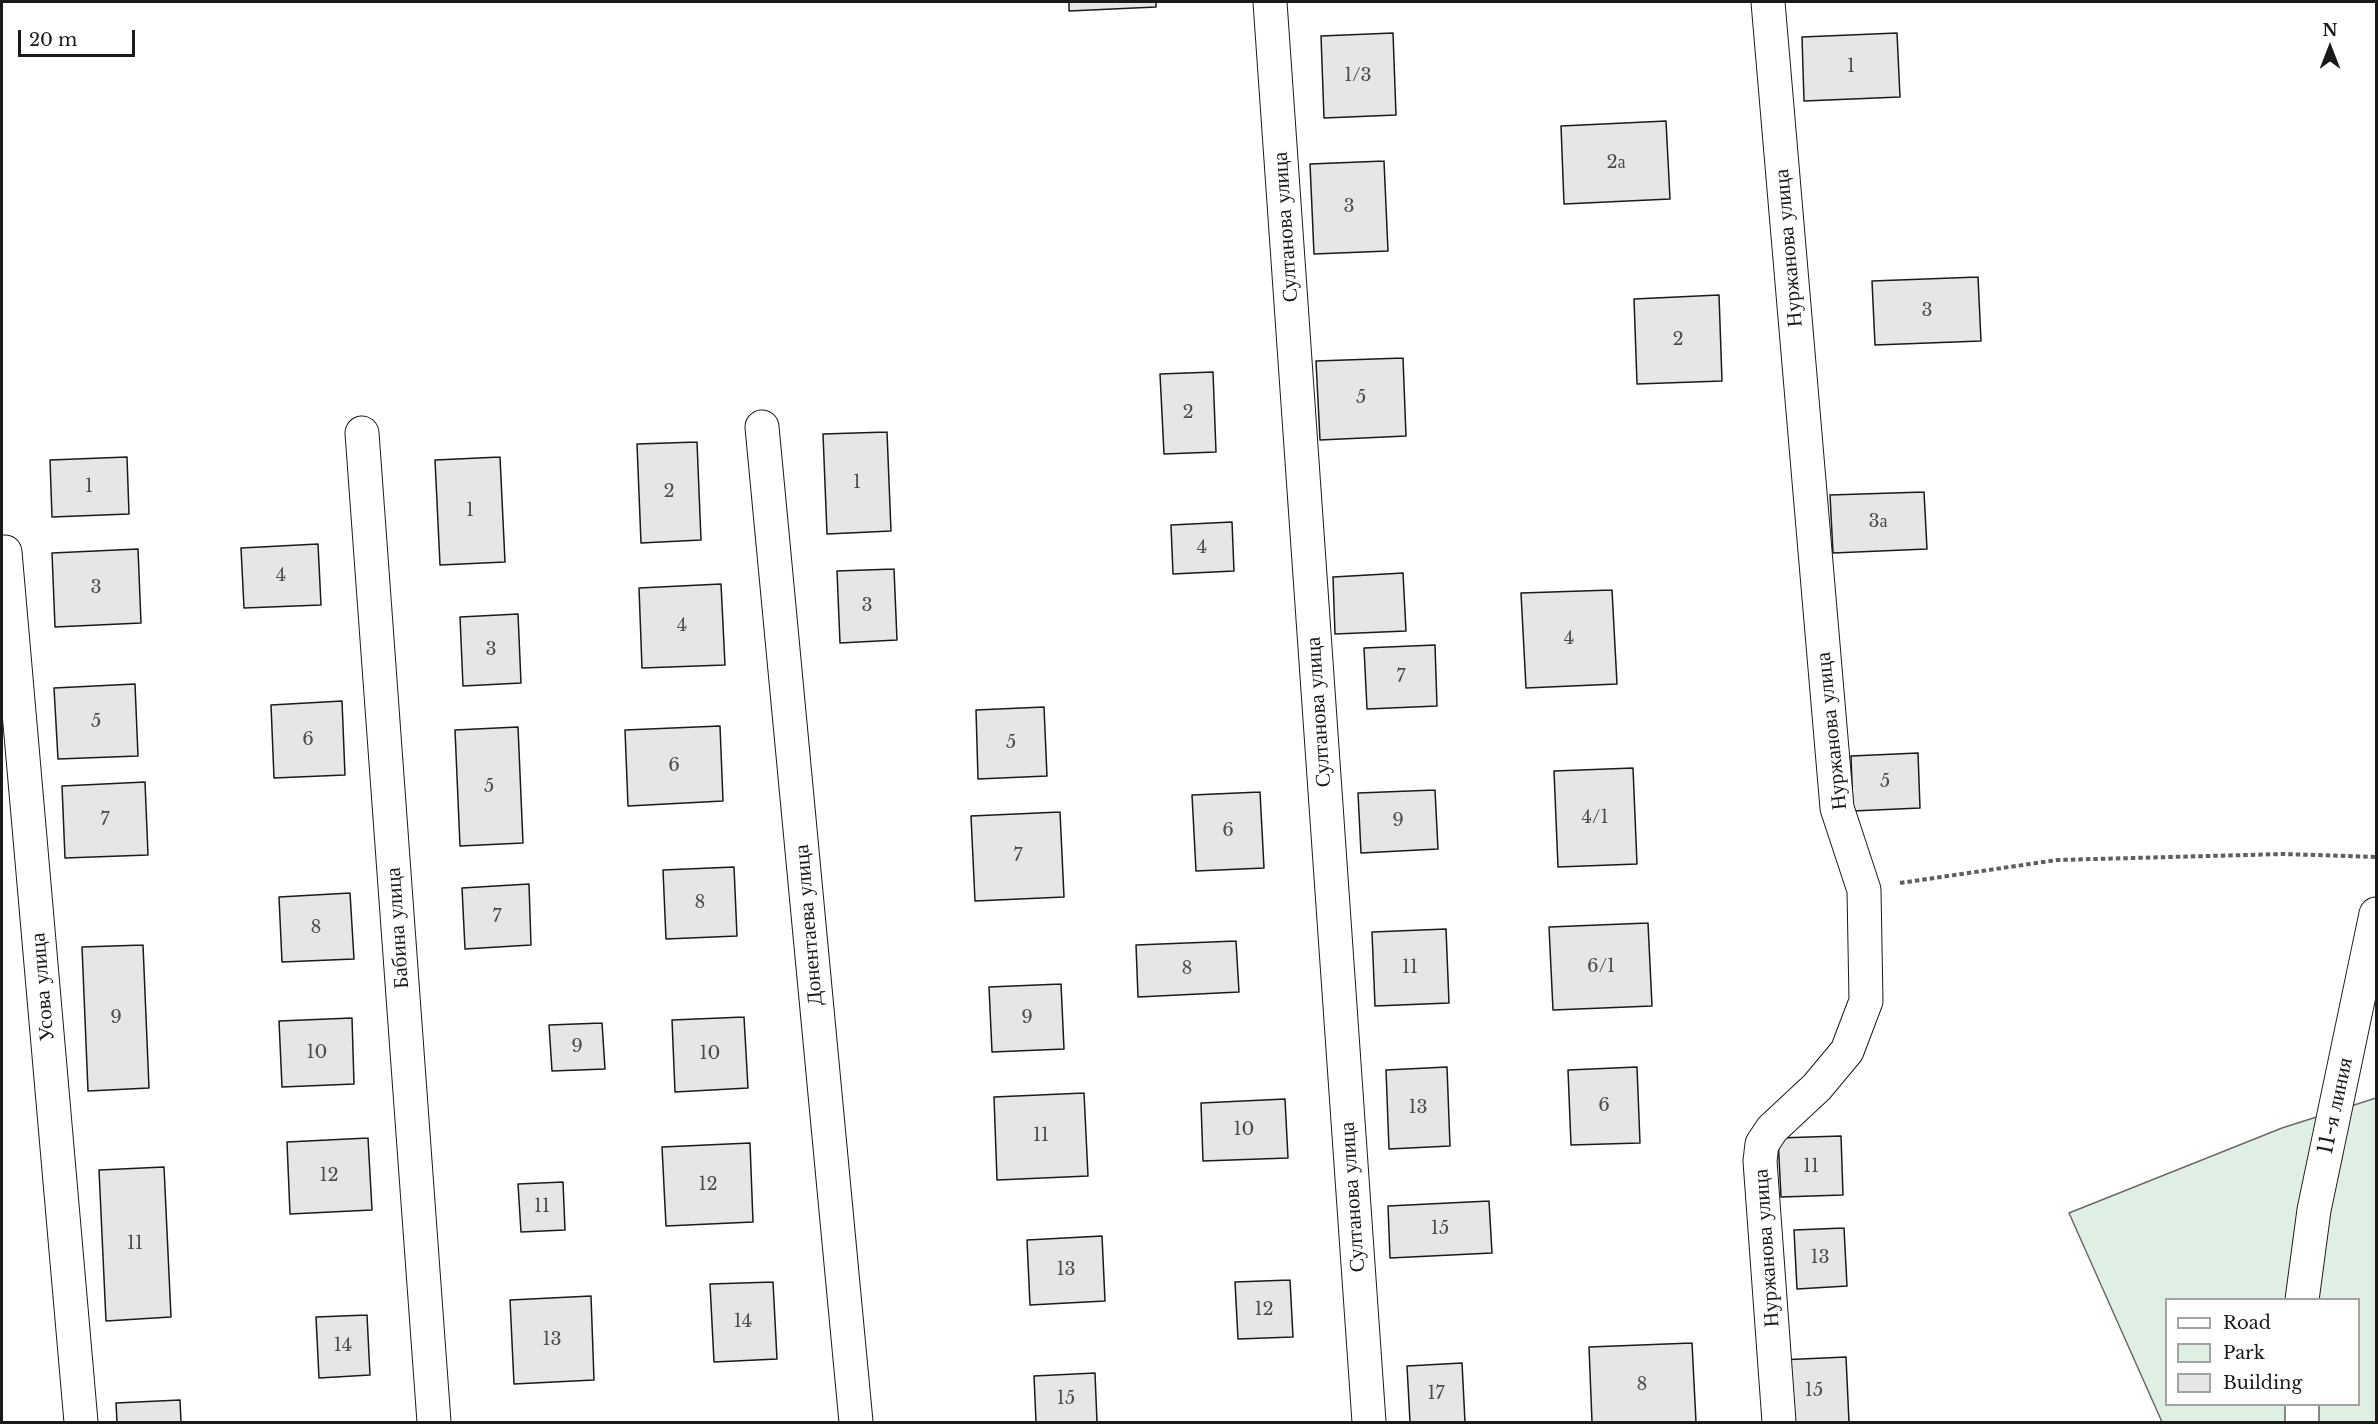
<!DOCTYPE html>
<html>
<head>
<meta charset="utf-8">
<style>
	body { margin:0 }
	#map { position:relative; width:2378px; height:1424px; overflow:hidden; background:#fff; font-family:"Libre Baskerville",serif }
	canvas { display:block }
	.frame { position:absolute; inset:0; border:3px solid #1a1a1a; pointer-events:none }
	.legend { position:absolute; left:2165px; top:1298px; width:195px; height:108px; box-sizing:border-box; background:#fff; border:2px solid #a3a3a3; margin:0; padding:8px 10px; list-style:none; font-size:18px; color:#1a1a1a }
	.legend li { display:flex; align-items:center; gap:12px; height:30px }
	.legend b { width:30px; border:2px solid #a3a3a3 }
	.north { position:absolute; left:2300px; top:18px; width:60px; height:60px; -webkit-text-stroke:4px #fff; paint-order:stroke; rotate:0deg; font-size:16px; font-weight:700; line-height:24px; text-align:center; color:#1a1a1a }
	.north::after { content:''; display:block; margin:auto; width:21px; height:27px; background:#1a1a1a; clip-path:polygon(50% 0,100% 100%,50% 72%,0 100%) }
	.scale { position:absolute; left:18px; top:30px; width:117px; height:27px; box-sizing:border-box; border:3px solid #1a1a1a; border-top:0; padding-left:8px; font-size:18px; line-height:21px; white-space:nowrap; color:#1a1a1a; -webkit-text-stroke:4px #fff; paint-order:stroke }
</style>
</head>
<body>
<div id="map">
<canvas width="2378" height="1424"></canvas>
<div class="frame"></div>
<ul class="legend">
<li><b style="height:8px;background:#fff"></b>Road</li>
<li><b style="height:16px;background:#e0efe3"></b>Park</li>
<li><b style="height:16px;background:#e6e6e6"></b>Building</li>
</ul>
<div class="north">N</div>
<div class="scale">20 m</div>
</div>
<script>
const c = document.querySelector('canvas').getContext('2d');
c.lineJoin = 'round';
function fillPath(path, color) {
  c.fillStyle = color;
  c.fill(path, 'evenodd');
}
function toPath(rows) {
  const path = new Path2D();
  for (const r of rows) {
    path.moveTo(r[0], r[1]);
    for (let i = 2; i < r.length; i += 2) path.lineTo(r[i], r[i + 1]);
  }
  return path;
}
function trace(path, color, width, dash) {
  c.strokeStyle = color;
  c.lineWidth = width;
  c.lineCap = dash ? 'butt' : 'round';
  c.setLineDash(dash || []);
  c.stroke(path);
}
function write(font, color, halo, rows, align = 'center') {
  c.font = font + ' "Libre Baskerville",serif';
  c.lineWidth = 4.5;
  c.setLineDash([]);
  c.textBaseline = 'middle';
  c.strokeStyle = halo;
  c.fillStyle = color;
  for (const [text, x, y, turn = 0] of rows) {
    c.save();
    c.translate(x, y);
    c.rotate((+turn || 0) * Math.PI / 180);
    c.textAlign = isNaN(turn) ? turn : align;
    if (halo) c.strokeText(text, 0, 0);
    c.fillText(text, 0, 0);
    c.restore();
  }
}
const green = toPath([
	[2376,1098,2376,1422,2162,1422,2069,1213,2282,1128,2376,1098],
	[2166,1300,2358,1300,2358,1404,2166,1404,2166,1300]
]);
const building = toPath([
	[1069,2,1156,2,1156,7,1069,11,1069,2],
	[1393,33,1396,115,1324,118,1321,36,1393,33],
	[1897,33,1900,97,1804,101,1802,37,1897,33],
	[1666,121,1670,199,1564,204,1561,126,1666,121],
	[1384,161,1388,251,1314,254,1310,164,1384,161],
	[1978,277,1981,341,1875,345,1872,281,1978,277],
	[1719,295,1722,381,1637,384,1634,299,1719,295],
	[1403,358,1406,436,1320,440,1316,361,1403,358],
	[1213,372,1216,452,1164,454,1160,374,1213,372],
	[887,432,891,531,827,534,823,434,887,432],
	[697,442,701,540,641,543,637,444,697,442],
	[127,457,129,514,52,517,50,460,127,457],
	[500,457,505,562,440,565,435,460,500,457],
	[1924,492,1927,549,1833,553,1830,495,1924,492],
	[1232,522,1234,571,1173,574,1171,525,1232,522],
	[318,544,321,605,244,608,241,548,318,544],
	[138,549,141,623,55,627,52,553,138,549],
	[894,569,897,640,840,643,837,571,894,569],
	[1403,573,1406,631,1335,634,1333,577,1403,573],
	[721,584,725,665,642,668,639,588,721,584],
	[1612,590,1617,684,1526,688,1521,593,1612,590],
	[518,614,521,683,463,686,460,617,518,614],
	[1435,645,1437,706,1367,709,1364,648,1435,645],
	[135,684,138,756,58,759,54,688,135,684],
	[342,701,345,775,274,778,271,705,342,701],
	[1044,707,1047,776,978,779,976,710,1044,707],
	[720,726,723,801,628,806,625,730,720,726],
	[518,727,523,843,460,846,455,730,518,727],
	[1918,753,1920,808,1853,811,1851,756,1918,753],
	[1633,768,1637,864,1558,867,1554,771,1633,768],
	[145,782,148,855,65,858,62,786,145,782],
	[1435,790,1438,849,1361,853,1358,793,1435,790],
	[1260,792,1264,868,1196,871,1192,795,1260,792],
	[1060,812,1064,897,975,901,971,816,1060,812],
	[734,867,737,936,666,939,663,870,734,867],
	[529,884,531,945,465,949,462,888,529,884],
	[350,893,354,959,282,962,279,897,350,893],
	[1648,923,1652,1006,1553,1010,1549,927,1648,923],
	[1446,929,1449,1003,1375,1006,1372,932,1446,929],
	[1236,941,1239,992,1138,997,1136,945,1236,941],
	[143,945,149,1088,88,1091,82,947,143,945],
	[1061,984,1064,1049,992,1052,989,987,1061,984],
	[744,1017,748,1088,675,1092,672,1020,744,1017],
	[352,1018,354,1084,282,1087,279,1021,352,1018],
	[602,1023,605,1069,552,1071,549,1025,602,1023],
	[1447,1067,1450,1146,1389,1149,1386,1070,1447,1067],
	[1637,1067,1640,1143,1571,1145,1568,1070,1637,1067],
	[1084,1093,1088,1176,997,1180,994,1097,1084,1093],
	[1285,1099,1288,1158,1203,1161,1201,1103,1285,1099],
	[1841,1136,1843,1195,1781,1197,1778,1138,1841,1136],
	[368,1138,372,1210,290,1214,287,1142,368,1138],
	[750,1143,753,1222,666,1226,662,1147,750,1143],
	[164,1167,171,1317,106,1321,99,1170,164,1167],
	[563,1182,565,1230,521,1232,518,1184,563,1182],
	[1489,1201,1492,1253,1390,1258,1388,1206,1489,1201],
	[1844,1228,1847,1286,1797,1289,1794,1230,1844,1228],
	[1102,1236,1105,1301,1030,1305,1027,1240,1102,1236],
	[1290,1280,1293,1337,1238,1339,1235,1282,1290,1280],
	[773,1282,777,1359,714,1362,710,1284,773,1282],
	[591,1296,594,1380,514,1384,510,1300,591,1296],
	[367,1315,370,1375,319,1378,316,1317,367,1315],
	[1692,1343,1696,1422,1592,1422,1589,1347,1692,1343],
	[1846,1357,1849,1422,1782,1422,1779,1360,1846,1357],
	[1462,1363,1465,1422,1410,1422,1407,1366,1462,1363],
	[1095,1373,1097,1422,1036,1422,1034,1376,1095,1373],
	[180,1400,181,1422,117,1422,116,1403,180,1400]
]);
const path = toPath([
	[1900,883,2057,860,2284,854,2376,857]
]);
const street = toPath([
	[1270,2,1369,1422],
	[1768,2,1837,808,1864,890,1866,1001,1847,1051,1817,1087,1772,1129,1762,1144,1760,1161,1779,1422],
	[762,427,856,1422],
	[362,433,434,1422],
	[5,552,81,1422],
	[2302,1300,2314,1210,2376,914],
	[2302,1404,2302,1422]
]);
const numberNames = [
	["1",1851,67],
	["1/3",1358,76],
	["2а",1616,163],
	["3",1349,207],
	["3",1927,311],
	["2",1678,340],
	["5",1361,398],
	["2",1188,413],
	["1",857,483],
	["1",89,487],
	["2",669,492],
	["1",470,511],
	["3а",1878,522],
	["4",1202,548],
	["4",281,576],
	["3",96,588],
	["3",867,606],
	["4",682,626],
	["4",1569,639],
	["3",491,650],
	["7",1401,677],
	["5",96,722],
	["6",308,740],
	["5",1011,743],
	["6",674,766],
	["5",1885,782],
	["5",489,787],
	["4/1",1595,818],
	["7",105,820],
	["9",1398,821],
	["6",1228,831],
	["7",1018,856],
	["8",700,903],
	["7",497,917],
	["8",316,928],
	["6/1",1601,967],
	["11",1410,968],
	["8",1187,969],
	["9",116,1018],
	["9",1027,1018],
	["9",577,1047],
	["10",317,1053],
	["10",710,1054],
	["6",1604,1106],
	["13",1418,1108],
	["10",1244,1130],
	["11",1041,1136],
	["11",1811,1167],
	["12",329,1176],
	["12",708,1185],
	["11",542,1207],
	["15",1440,1229],
	["11",135,1244],
	["13",1820,1258],
	["13",1066,1270],
	["12",1264,1310],
	["14",743,1322],
	["13",552,1340],
	["14",343,1346],
	["8",1642,1385],
	["15",1814,1391],
	["17",1436,1394],
	["15",1066,1399]
];
const streetNames = [
	["Султанова улица",1286,227,-94],
	["Нуржанова улица",1789,248,-95],
	["Султанова улица",1319,712,-94],
	["Нуржанова улица",1832,731,-96],
	["Донентаева улица",809,925,-95],
	["Бабина улица",398,928,-94],
	["Усова улица",43,987,-95],
	["11-я линия",2336,1106,-78],
	["Султанова улица",1353,1197,-94],
	["Нуржанова улица",1767,1248,-94]
];
fillPath(green, '#e0efe3');
trace(green, '#6a6a6a', 1.5);
fillPath(building, '#e6e6e6');
trace(building, '#1a1a1a', 1.5);
trace(street, '#1a1a1a', 35);
trace(path, '#5f5f5f', 4, [4.5, 3]);
trace(street, '#fff', 33);
write('18px', '#4d4d4d', null, numberNames);
write('21px', '#1a1a1a', '#fff', streetNames);
</script>
</body>
</html>
